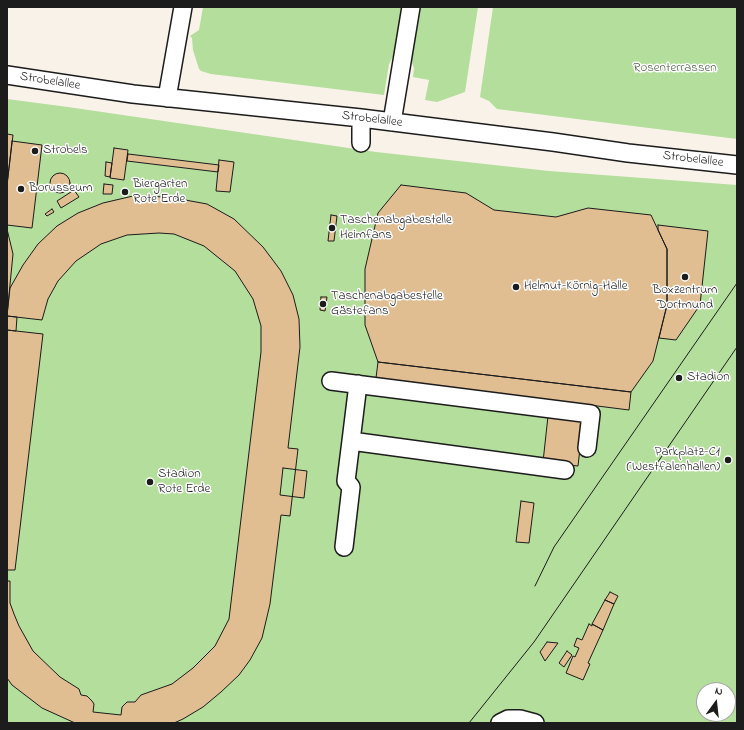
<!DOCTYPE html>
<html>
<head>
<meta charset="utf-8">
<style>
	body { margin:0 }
	#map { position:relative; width:744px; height:730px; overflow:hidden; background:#f9f2e9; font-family:"Indie Flower",sans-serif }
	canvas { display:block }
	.frame { position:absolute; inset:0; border:8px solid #1c1c1c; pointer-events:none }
	.north { position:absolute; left:696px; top:682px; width:40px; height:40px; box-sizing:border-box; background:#fff; border:1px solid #a4a4a4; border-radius:50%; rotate:15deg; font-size:11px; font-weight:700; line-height:16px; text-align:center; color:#1c1c1c }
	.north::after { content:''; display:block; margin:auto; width:14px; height:18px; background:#1c1c1c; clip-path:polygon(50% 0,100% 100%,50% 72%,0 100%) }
</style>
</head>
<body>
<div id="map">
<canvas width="744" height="730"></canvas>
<div class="frame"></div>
<div class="north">N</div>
</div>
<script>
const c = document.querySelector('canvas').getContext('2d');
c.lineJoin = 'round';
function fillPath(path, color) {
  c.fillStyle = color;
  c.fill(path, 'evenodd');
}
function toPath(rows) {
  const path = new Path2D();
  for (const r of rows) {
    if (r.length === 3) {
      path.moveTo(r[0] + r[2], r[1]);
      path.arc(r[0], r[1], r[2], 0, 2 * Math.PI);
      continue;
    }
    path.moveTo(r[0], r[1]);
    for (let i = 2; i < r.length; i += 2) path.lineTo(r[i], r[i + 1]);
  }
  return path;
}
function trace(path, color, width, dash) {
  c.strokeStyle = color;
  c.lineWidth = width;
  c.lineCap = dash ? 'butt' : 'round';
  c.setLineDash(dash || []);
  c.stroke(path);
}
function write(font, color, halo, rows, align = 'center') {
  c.font = font + ' "Indie Flower",sans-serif';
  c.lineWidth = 3;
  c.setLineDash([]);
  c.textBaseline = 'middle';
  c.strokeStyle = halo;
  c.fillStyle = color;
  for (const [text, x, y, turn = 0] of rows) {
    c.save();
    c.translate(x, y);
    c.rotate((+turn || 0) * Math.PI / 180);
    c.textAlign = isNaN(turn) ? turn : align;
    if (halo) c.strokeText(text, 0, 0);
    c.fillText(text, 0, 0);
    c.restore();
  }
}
const green = toPath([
	[203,7,403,7,394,55,389,64,384,95,211,74,201,71,199,69,193,50,192,38,190,36,199,30],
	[419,7,478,7,465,92,437,102,425,100,429,80,413,77,414,68,411,60],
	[493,7,737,7,737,139,497,109,489,101,480,97],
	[7,99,68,107,376,152,549,171,737,185,737,723,7,723],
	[704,690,728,690,728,714,704,714]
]);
const building = toPath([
	[7,134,13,135,7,185,7,134],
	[12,141,42,145,32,228,7,225,7,185,12,141],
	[114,148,128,150,124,180,110,178,114,148],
	[128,154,219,165,218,172,127,161,128,154],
	[219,160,234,162,230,192,216,191,219,160],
	[106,162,112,163,110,177,105,176,106,162],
	[60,183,10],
	[104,184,113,185,112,194,103,194,104,184],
	[401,185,466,193,494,210,556,217,588,208,651,215,667,249,667,305,653,361,631,392,378,362,365,325,365,269,378,213,401,185],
	[74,190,79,197,61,208,57,201,74,190],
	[133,196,169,197,207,204,234,219,263,247,281,271,293,295,299,319,300,347,288,448,298,449,290,516,281,515,270,604,262,638,250,660,239,675,221,692,203,707,183,719,174,723,75,723,42,708,12,685,7,678,7,581,10,581,10,603,14,614,19,626,33,651,60,677,79,689,81,695,87,696,92,701,94,704,93,712,121,715,122,707,127,702,135,702,141,695,172,684,193,668,215,646,229,619,261,352,261,326,253,299,235,271,204,246,174,234,159,233,127,235,101,244,76,261,58,281,48,299,42,320,7,316,10,288,23,265,38,244,57,226,78,213,103,203,133,196],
	[52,209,54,212,47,216,45,214,52,209],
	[331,215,337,216,334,241,328,241,331,215],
	[658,225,708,231,700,305,676,340,659,338,667,305,667,249,658,230,658,225],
	[7,229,13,254,7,315,7,229],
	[321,297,327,297,325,311,320,310,321,297],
	[7,316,17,317,16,331,7,330,7,316],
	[7,330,43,334,15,570,7,570,7,330],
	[378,362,631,392,629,410,376,378,378,362],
	[548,416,583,421,578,466,543,462,548,416],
	[283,468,307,471,304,498,280,495,283,468],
	[521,501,534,503,529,543,516,542,521,501],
	[610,592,618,596,614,604,605,600,610,592],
	[605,600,614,604,603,630,592,624,605,600],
	[589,624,592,626,592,624,603,630,588,663,590,664,583,680,566,673,573,656,575,657,579,648,574,646,577,638,582,640,589,624],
	[547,642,558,643,545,661,540,652,547,642],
	[567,651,572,655,564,667,559,663,567,651]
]);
const minor = toPath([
	[7,75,133,94,361,118,553,142,628,153,737,165],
	[167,98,183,7],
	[361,118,361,143],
	[392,122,411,7],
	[331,381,591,414,587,448],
	[358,384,351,441,565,470],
	[344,547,351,487,346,481,351,441],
	[500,723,508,719,520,719,535,723]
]);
const tram = toPath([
	[535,586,554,547,737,283],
	[469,723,534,642,737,347]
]);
const markers = [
	[35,151,4,"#1c1c1c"],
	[21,189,4,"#1c1c1c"],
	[125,192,4,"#1c1c1c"],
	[332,228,4,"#1c1c1c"],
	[685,277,4,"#1c1c1c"],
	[516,287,4,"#1c1c1c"],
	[323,304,4,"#1c1c1c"],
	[679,378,4,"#1c1c1c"],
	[728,460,4,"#1c1c1c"],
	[150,482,4,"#1c1c1c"]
];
const parkNames = [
	["Rosenterrassen",675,69]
];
const streetNames = [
	["Strobelallee",50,82,9],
	["Strobelallee",372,120,7],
	["Strobelallee",693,160,7]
];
const poiNames = [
	["Strobels",43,151],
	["Biergarten",133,185],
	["Rote Erde",133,200],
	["Borusseum",29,189],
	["Taschenabgabestelle",340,221],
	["Heimfans",340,236],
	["Helmut-Körnig-Halle",524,287],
	["Boxzentrum",685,291,"center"],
	["Dortmund",685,306,"center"],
	["Taschenabgabestelle",331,297],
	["Gästefans",331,312],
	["Stadion",687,378],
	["Parkplatz-C1",720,453,"right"],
	["(Westfalenhallen)",720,468,"right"],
	["Stadion",158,475],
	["Rote Erde",158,490]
];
fillPath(green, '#b4de9b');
fillPath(building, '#e0be92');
trace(building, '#1c1c1c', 1);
trace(minor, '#1c1c1c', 20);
trace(minor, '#fff', 17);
trace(tram, '#1c1c1c', 1);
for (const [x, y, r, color] of markers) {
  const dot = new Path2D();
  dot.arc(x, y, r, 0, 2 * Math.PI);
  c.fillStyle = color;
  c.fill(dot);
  trace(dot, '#fff', 1.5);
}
write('13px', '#516048', '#fff', parkNames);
write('13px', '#1c1c1c', '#fff', streetNames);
write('13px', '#1c1c1c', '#fff', poiNames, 'left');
</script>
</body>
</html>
